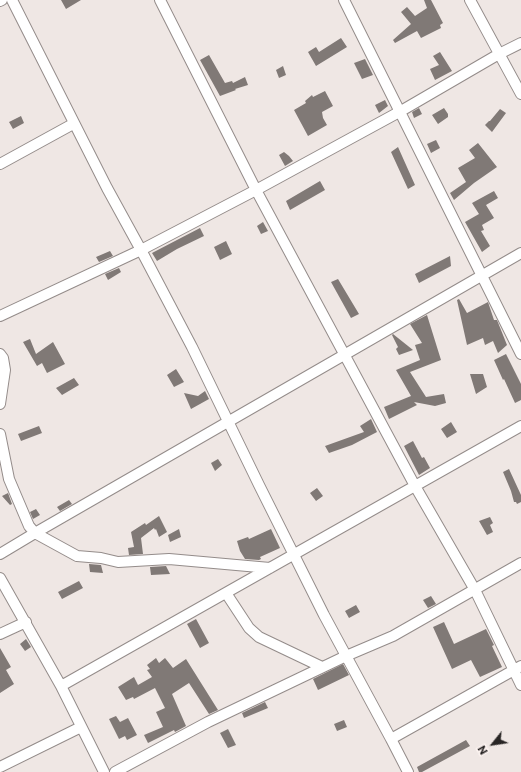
<!DOCTYPE html>
<html>
<head>
<meta charset="utf-8">
<style>
	body { margin:0 }
	#map { position:relative; width:521px; height:772px; overflow:hidden; background:#efe7e4; font-family:Commissioner,sans-serif }
	canvas { display:block }
	.north { position:absolute; left:473px; top:724px; width:40px; height:40px; -webkit-text-stroke:3px #fdf4f1; paint-order:stroke; rotate:240deg; font-size:11px; font-weight:700; line-height:16px; text-align:center; color:#282524 }
	.north::after { content:''; display:block; margin:auto; width:14px; height:18px; background:#282524; clip-path:polygon(50% 0,100% 100%,50% 72%,0 100%) }
</style>
</head>
<body>
<div id="map">
<canvas width="521" height="772"></canvas>
<div class="north">N</div>
</div>
<script>
const c = document.querySelector('canvas').getContext('2d');
c.lineJoin = 'round';
function fillPath(path, color) {
  c.fillStyle = color;
  c.fill(path, 'evenodd');
}
function toPath(rows) {
  const path = new Path2D();
  for (const r of rows) {
    path.moveTo(r[0], r[1]);
    for (let i = 2; i < r.length; i += 2) path.lineTo(r[i], r[i + 1]);
  }
  return path;
}
function trace(path, color, width, dash) {
  c.strokeStyle = color;
  c.lineWidth = width;
  c.lineCap = dash ? 'butt' : 'round';
  c.setLineDash(dash || []);
  c.stroke(path);
}
const building = toPath([
	[61,0,81,0,66,9],
	[424,0,431,0,443,23,440,25,441,28,421,38,417,31,395,43,393,40,411,24,401,12,407,7,415,16,427,8],
	[341,38,347,47,316,66,308,52,316,47,319,52],
	[440,52,452,71,435,80,430,69,439,65,433,56],
	[209,55,225,83,232,81,233,83,245,77,248,85,235,89,236,90,220,96,200,60],
	[365,59,373,75,362,79,354,63],
	[283,66,286,75,279,78,276,70],
	[325,91,333,106,322,112,323,118,327,125,308,136,294,110,306,103,305,101,312,95,313,97],
	[385,100,388,106,379,113,375,105],
	[419,108,422,114,414,118,412,112],
	[444,108,448,114,448,117,438,124,432,115],
	[500,109,506,113,492,132,485,125,489,121,490,121],
	[21,116,24,123,13,129,9,122],
	[436,140,440,148,431,153,427,144],
	[478,143,497,167,474,183,454,200,450,193,466,182,458,168,475,158,469,150],
	[398,147,415,185,408,189,391,152],
	[284,152,289,156,293,161,285,166,279,155],
	[320,181,325,190,290,210,286,201],
	[494,191,498,198,486,205,494,218,482,225,484,230,481,231,490,246,482,252,465,222,479,214,472,203],
	[263,222,268,231,261,234,257,226],
	[200,228,204,236,177,249,157,261,152,253],
	[226,241,232,254,220,260,214,247],
	[110,251,113,256,99,262,96,257],
	[450,256,451,266,419,283,415,274],
	[119,268,121,272,108,280,105,274],
	[338,279,359,314,351,318,331,282],
	[459,299,467,313,488,302,494,320,497,320,507,345,498,353,493,341,485,345,483,338,467,345,457,300],
	[427,315,441,360,410,372,426,397,444,394,446,403,435,406,414,402,417,405,389,419,384,407,411,396,396,370,420,360,415,345,422,343,410,324],
	[393,334,413,350,399,355,396,349,398,347,392,335],
	[30,339,36,354,53,342,65,364,47,373,42,363,37,366,23,342],
	[506,354,521,384,521,400,515,403,504,379,503,380,494,360],
	[176,369,184,382,174,387,167,375],
	[470,374,483,374,487,387,476,394],
	[74,378,79,385,62,395,56,388],
	[205,391,209,399,191,409,184,393,198,396],
	[371,419,377,432,352,445,329,453,325,446,364,432,360,426],
	[451,422,457,432,447,438,441,429],
	[39,426,42,433,21,441,18,434],
	[413,441,422,458,424,457,430,468,419,475,404,446],
	[218,459,222,465,215,471,211,463],
	[509,469,521,495,521,502,517,504,516,502,514,502,511,491,503,472],
	[317,488,323,496,316,501,310,493],
	[8,493,12,504,10,505,2,496],
	[69,500,72,504,60,511,57,507],
	[36,509,40,515,33,519,30,512],
	[159,516,167,532,159,537,156,529,155,530,154,528,141,538,143,554,129,555,128,548,134,547,131,532,145,523,146,525],
	[490,517,493,523,490,525,493,532,487,535,479,521],
	[179,529,181,537,170,542,168,535],
	[271,529,280,548,260,557,261,559,259,560,245,559,240,551,237,541,248,537,249,539],
	[89,564,101,565,103,573,90,572],
	[166,566,170,574,151,575,150,567],
	[79,581,83,588,62,599,58,592],
	[431,596,436,604,428,608,423,600],
	[356,605,360,612,349,618,345,611],
	[196,619,209,643,200,648,187,624],
	[444,622,454,644,486,629,494,645,492,646,502,667,480,677,471,660,452,669,433,627],
	[26,639,31,647,25,651,20,644],
	[0,648,11,667,6,670,14,684,0,693],
	[156,658,159,663,165,658,173,668,186,659,218,710,209,714,189,683,172,694,186,726,175,732,174,730,148,743,144,735,163,727,156,712,165,708,155,688,134,699,133,697,126,700,118,687,134,677,138,685,152,677,147,670,150,669,147,665],
	[343,664,349,675,318,690,313,679],
	[265,702,268,708,244,718,242,713],
	[116,716,120,722,128,718,137,735,127,740,125,736,119,739,109,719],
	[344,720,347,727,337,731,334,724],
	[228,729,236,745,228,748,220,733],
	[466,740,470,746,422,772,419,772,417,767]
]);
const minor = toPath([
	[12,0,107,188,141,250,192,347,259,485,324,615,391,739,521,666],
	[160,0,256,190,415,486,475,590,521,685],
	[344,0,521,354],
	[470,0,521,94],
	[0,1,2,0],
	[0,164,73,124],
	[0,316,141,250,256,190,401,111,499,54,521,43],
	[0,354,3,358,5,370,0,404],
	[0,434,9,479,29,526,35,533,77,556,101,558,118,562,169,559,270,568],
	[0,554,35,533,521,253],
	[0,578,61,686,104,772],
	[226,593,249,628,259,637,322,667],
	[0,634,26,622],
	[61,686,521,426],
	[391,739,408,772],
	[0,767,81,727],
	[115,772,208,722,346,656,393,636,521,563]
]);
fillPath(building, '#807976');
trace(minor, '#948c8a', 12);
trace(minor, '#fff', 10);
</script>
</body>
</html>
